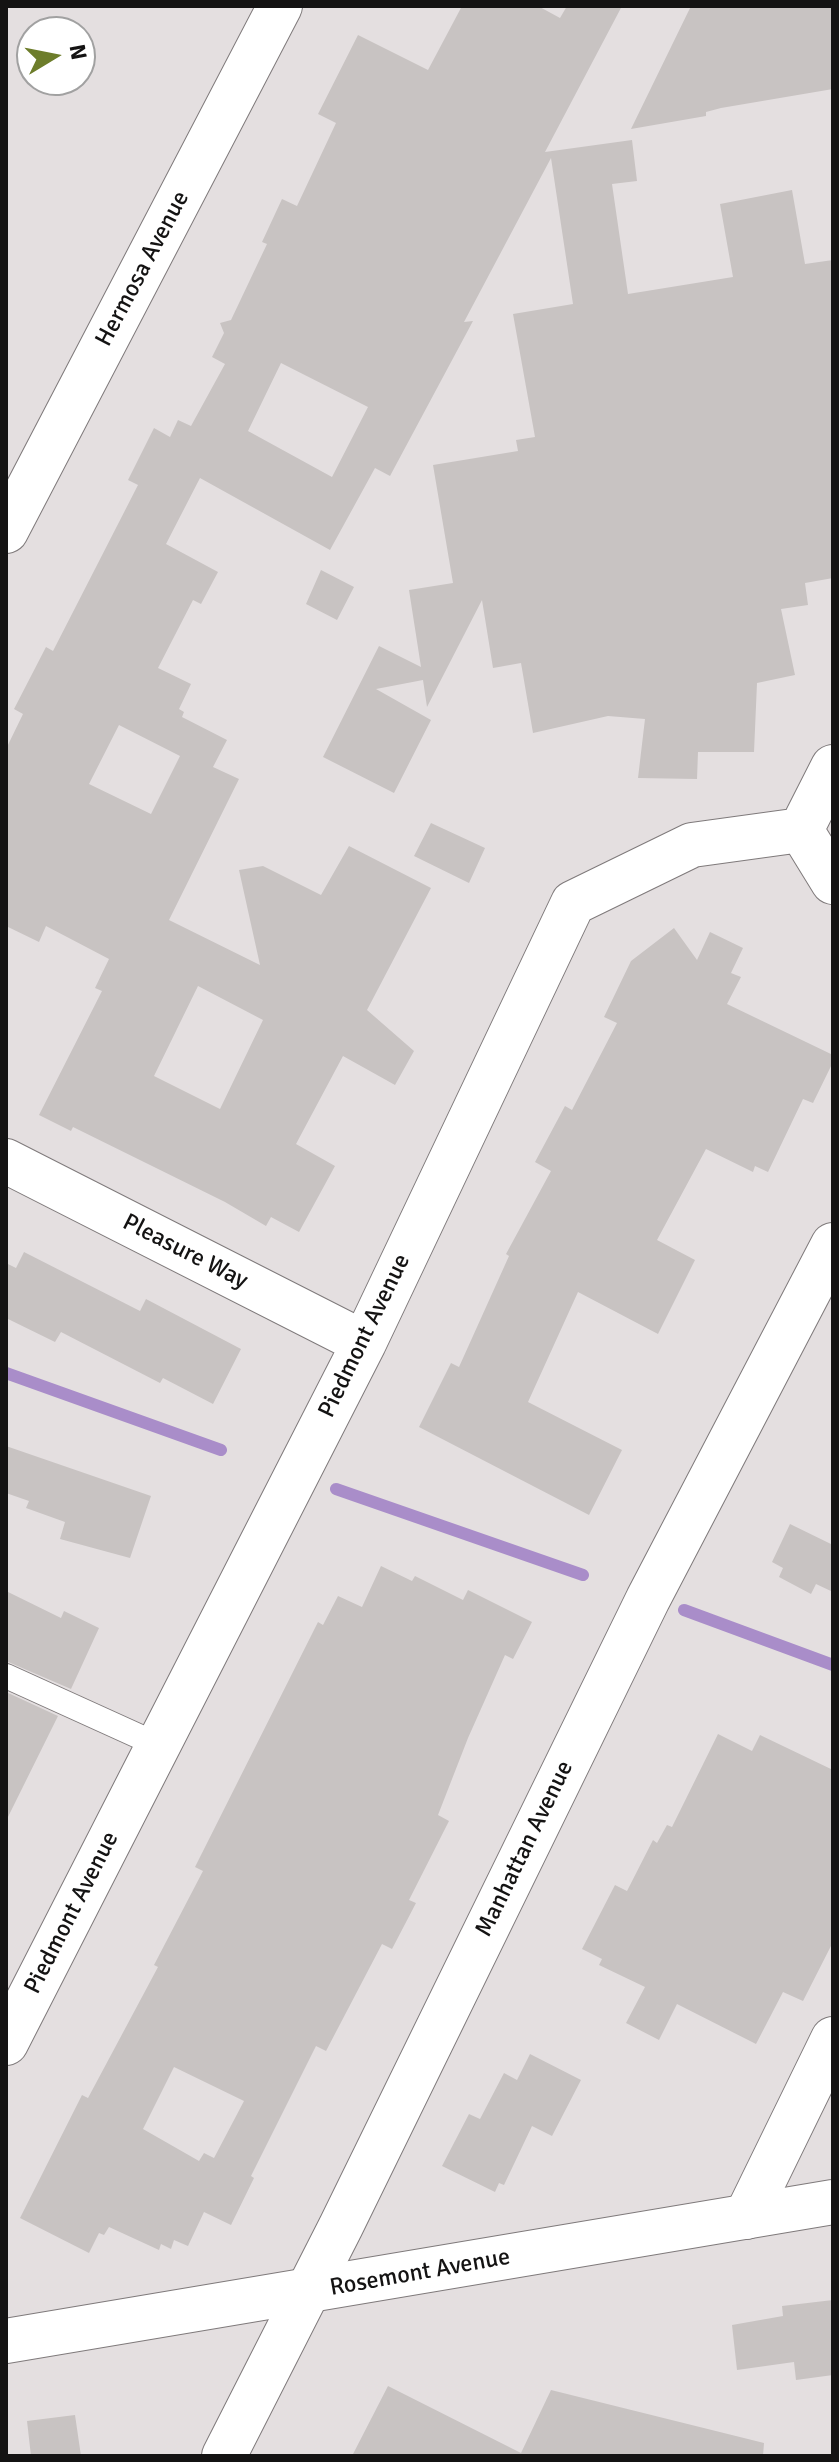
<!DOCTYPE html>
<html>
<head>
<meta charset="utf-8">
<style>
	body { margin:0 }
	#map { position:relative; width:839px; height:2462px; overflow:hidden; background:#e4dfe0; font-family:Signika,sans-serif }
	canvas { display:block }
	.frame { position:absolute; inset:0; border:8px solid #141313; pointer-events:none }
	.north { position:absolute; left:16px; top:16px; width:80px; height:80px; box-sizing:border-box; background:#fff; border:2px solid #a1a1a1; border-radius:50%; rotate:80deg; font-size:22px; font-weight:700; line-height:32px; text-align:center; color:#141313 }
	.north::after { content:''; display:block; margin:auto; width:28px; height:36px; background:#6d7d2b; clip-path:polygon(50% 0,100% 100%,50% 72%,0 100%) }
</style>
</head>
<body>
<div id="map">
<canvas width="839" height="2462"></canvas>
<div class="frame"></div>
<div class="north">N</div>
</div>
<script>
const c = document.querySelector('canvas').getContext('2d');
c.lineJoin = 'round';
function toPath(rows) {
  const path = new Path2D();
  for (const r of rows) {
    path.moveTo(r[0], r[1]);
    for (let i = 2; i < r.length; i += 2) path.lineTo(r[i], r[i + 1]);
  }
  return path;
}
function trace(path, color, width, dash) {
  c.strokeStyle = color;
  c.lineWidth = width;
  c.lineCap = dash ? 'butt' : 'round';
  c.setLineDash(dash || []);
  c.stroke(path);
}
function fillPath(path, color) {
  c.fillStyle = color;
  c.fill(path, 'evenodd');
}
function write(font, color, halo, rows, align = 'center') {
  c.font = font + ' Signika,sans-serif';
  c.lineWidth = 8;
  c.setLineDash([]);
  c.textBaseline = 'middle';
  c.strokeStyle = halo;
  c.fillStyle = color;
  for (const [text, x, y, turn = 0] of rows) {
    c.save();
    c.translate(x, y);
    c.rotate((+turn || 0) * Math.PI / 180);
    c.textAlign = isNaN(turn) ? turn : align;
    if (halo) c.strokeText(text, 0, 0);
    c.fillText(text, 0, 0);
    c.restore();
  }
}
const stream = toPath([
	[6,1373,221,1450],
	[336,1489,583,1575],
	[684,1610,833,1665]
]);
const building = toPath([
	[462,6,538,6,560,18,567,6,622,6,545,152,632,140,637,181,612,184,628,294,733,277,720,204,792,190,805,264,833,260,833,578,805,583,808,605,781,609,795,675,757,683,754,752,698,752,697,779,638,778,645,719,608,716,533,733,521,663,493,668,482,600,427,707,423,680,376,689,431,720,394,793,323,757,379,646,421,667,409,590,453,583,433,465,518,451,516,440,535,437,513,314,573,304,551,158,464,322,473,321,390,476,375,468,330,550,200,478,166,544,218,572,201,604,193,600,158,668,191,684,179,709,184,712,182,717,227,740,213,767,239,779,169,920,260,965,239,870,263,866,321,895,349,846,431,888,367,1010,414,1051,395,1085,343,1056,296,1144,335,1166,299,1232,271,1217,266,1226,225,1202,73,1127,71,1131,39,1115,102,991,95,988,109,959,46,926,39,942,6,926,6,749,23,714,14,709,46,647,53,651,138,485,128,480,154,428,170,437,178,420,191,426,225,364,212,357,224,333,220,323,231,320,267,244,262,242,282,199,297,206,336,123,318,114,358,35,428,70],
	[281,363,368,407,332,477,248,431],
	[119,725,180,756,151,814,89,784],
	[198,986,263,1020,220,1109,154,1076],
	[691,6,833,6,833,89,721,108,706,112,706,116,631,129],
	[321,570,354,587,337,620,306,604],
	[431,823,485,848,469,883,414,856],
	[674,928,697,960,710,932,743,948,731,973,741,977,727,1004,833,1055,833,1062,813,1103,803,1099,768,1172,755,1166,753,1172,706,1149,657,1240,695,1260,658,1334,578,1292,528,1402,622,1450,589,1515,419,1427,451,1363,459,1367,509,1256,506,1254,551,1171,535,1162,565,1106,572,1110,617,1023,604,1017,631,961],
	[24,1252,140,1311,146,1299,241,1349,213,1404,163,1378,160,1383,61,1332,55,1342,6,1318,6,1263,16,1268],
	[6,1446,151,1496,130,1558,60,1539,65,1522,26,1508,29,1501,6,1493],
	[790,1524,833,1545,833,1592,816,1584,811,1594,779,1577,783,1568,772,1562],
	[381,1566,412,1581,415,1576,463,1600,468,1590,532,1622,513,1659,505,1655,468,1738,438,1815,449,1821,409,1900,416,1903,392,1949,382,1944,326,2051,316,2046,251,2176,254,2178,231,2225,204,2212,188,2246,174,2240,171,2249,161,2244,159,2250,109,2227,104,2235,99,2233,89,2253,20,2218,82,2095,88,2098,158,1967,154,1965,203,1871,195,1867,318,1622,323,1625,338,1596,362,1607],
	[174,2067,244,2101,214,2158,204,2153,199,2161,143,2129],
	[6,1591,61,1618,64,1611,99,1628,71,1689,6,1661],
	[6,1692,58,1716,6,1821],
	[718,1734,752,1751,760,1735,833,1770,833,1942,803,2001,783,1992,756,2044,677,2004,659,2040,626,2023,645,1987,599,1965,602,1959,582,1949,615,1885,627,1891,653,1840,657,1843,667,1825,672,1827],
	[530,2054,581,2080,552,2136,532,2126,504,2185,499,2183,495,2192,442,2166,469,2114,480,2119,504,2073,517,2080],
	[833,2300,833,2375,796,2380,794,2362,737,2370,732,2325,783,2316,782,2306],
	[388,2386,521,2453,551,2390,764,2443,763,2456,352,2456],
	[75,2415,81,2456,31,2456,27,2421]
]);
const service = toPath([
	[6,1676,158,1745]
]);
const minor = toPath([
	[6,531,280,6],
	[801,830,833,882],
	[6,1161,364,1343],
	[6,2043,364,1343,573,903,692,845,801,830,833,767],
	[746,2217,833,2039],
	[224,2456,341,2226,648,1599,833,1245]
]);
const tertiary = toPath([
	[6,2341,833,2202]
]);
const streetNames = [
	["Hermosa Avenue",143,269,-62],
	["Pleasure Way",185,1252,27],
	["Piedmont Avenue",365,1336,-64],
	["Manhattan Avenue",525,1849,-64],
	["Piedmont Avenue",72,1913,-63],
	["Rosemont Avenue",420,2273,-10]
];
trace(stream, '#a98dc9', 12);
fillPath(building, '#c8c3c2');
trace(service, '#7f7a7b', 26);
trace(minor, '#7f7a7b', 46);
trace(tertiary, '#7f7a7b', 46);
trace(service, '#fff', 24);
trace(minor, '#fff', 44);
trace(tertiary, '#fff', 44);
write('24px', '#141313', '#fff', streetNames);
</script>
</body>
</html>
